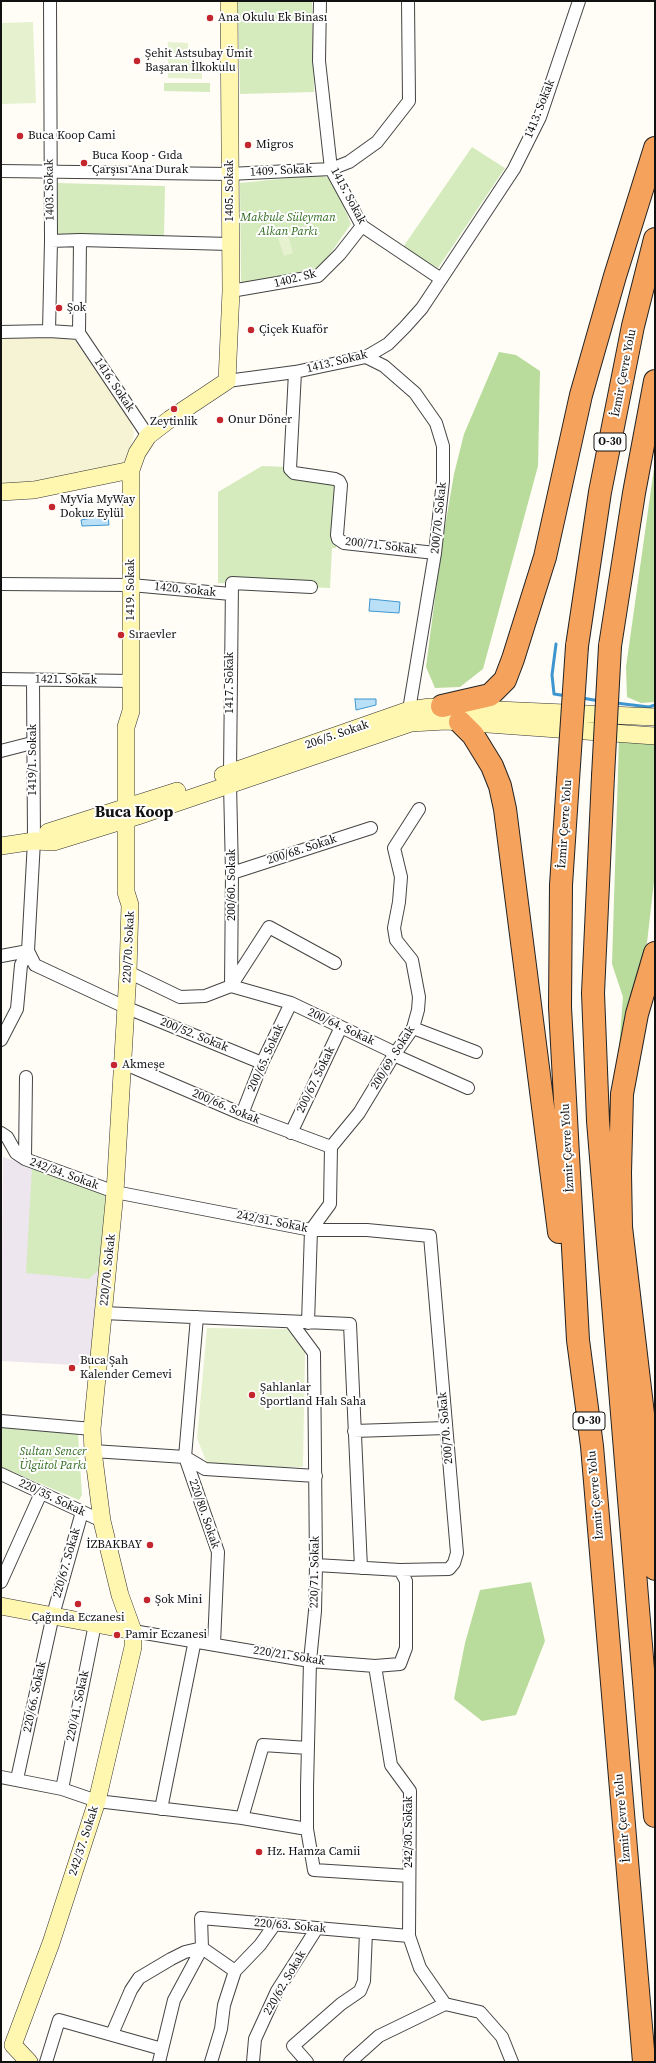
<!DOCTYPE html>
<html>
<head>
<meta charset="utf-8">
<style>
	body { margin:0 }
	#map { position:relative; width:656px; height:2063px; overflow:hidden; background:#fffdf5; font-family:"Source Serif 4",serif }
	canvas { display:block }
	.frame { position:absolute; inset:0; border:2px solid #111; pointer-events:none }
</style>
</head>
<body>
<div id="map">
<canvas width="656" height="2063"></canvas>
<div class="frame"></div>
</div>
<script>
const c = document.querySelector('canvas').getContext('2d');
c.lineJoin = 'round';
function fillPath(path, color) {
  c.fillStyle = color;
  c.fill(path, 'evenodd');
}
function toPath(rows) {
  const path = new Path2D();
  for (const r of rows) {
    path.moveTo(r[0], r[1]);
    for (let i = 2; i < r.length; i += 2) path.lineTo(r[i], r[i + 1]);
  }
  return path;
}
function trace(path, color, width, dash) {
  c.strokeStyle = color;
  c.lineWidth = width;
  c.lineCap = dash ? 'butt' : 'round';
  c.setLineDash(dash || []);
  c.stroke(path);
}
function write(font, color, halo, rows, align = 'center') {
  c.font = font + ' "Source Serif 4",serif';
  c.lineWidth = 4;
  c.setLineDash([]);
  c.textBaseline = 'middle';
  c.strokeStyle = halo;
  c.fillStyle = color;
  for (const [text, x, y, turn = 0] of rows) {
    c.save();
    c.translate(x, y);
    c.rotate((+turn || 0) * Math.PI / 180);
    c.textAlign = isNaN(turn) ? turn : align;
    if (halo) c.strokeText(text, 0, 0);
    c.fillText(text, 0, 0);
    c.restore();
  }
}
const industrial = toPath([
	[3,1157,32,1166,101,1268,92,1366,1,1361]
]);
const farmland = toPath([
	[50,336,75,340,130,420,134,432,129,464,32,485,1,486,1,338]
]);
const green = toPath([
	[238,1,312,1,314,92,240,94],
	[164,83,210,83,210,92,164,91],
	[472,147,505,168,438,268,403,247],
	[319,175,329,178,335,185,351,224,321,267,241,284,240,183],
	[58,183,165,186,164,238,57,235],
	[262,466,290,467,335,479,336,548,332,548,330,588,218,583,218,492],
	[32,1166,107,1195,101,1268,89,1279,26,1273],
	[1,1425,78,1434,82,1495,79,1500,1,1467]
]);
const forest = toPath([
	[499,352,516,355,540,371,538,466,483,669,460,687,435,688,426,667,442,544,454,474,464,434],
	[655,461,655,702,641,703,627,697,626,667],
	[619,740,655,741,655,873,645,960,618,1062,623,997,612,964],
	[531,1582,545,1641,516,1715,482,1721,454,1699,465,1643,480,1590]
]);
const pitch = toPath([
	[33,22,36,103,1,104,1,23],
	[168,42,188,43,188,53,167,53],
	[168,59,202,60,202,79,168,78],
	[288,235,293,253,284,256,278,238],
	[207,1328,287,1329,305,1352,303,1467,209,1469,197,1438]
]);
const water = toPath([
	[108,515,109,525,82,526,81,520,108,515],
	[370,599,400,602,399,613,369,611,370,599],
	[355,699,376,699,376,705,356,710,355,699]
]);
const stream = toPath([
	[556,644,552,675,554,694,567,696],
	[582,698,600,701],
	[616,703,649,707,655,705]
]);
const street = toPath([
	[320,1,319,61,331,169,362,226,441,279],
	[1,171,229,174,331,169,349,162,377,142,409,101,408,1],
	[51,241,80,240],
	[231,291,318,276,340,254,362,226],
	[49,331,51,241,50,1],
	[1,332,49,331,79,333,80,240,230,244],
	[79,333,148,436],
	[366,357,384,366,415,393,436,423,443,446,443,481,435,553,409,710],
	[295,372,290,469,294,473,335,479,339,481,341,485,337,535,338,539,344,543,435,553],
	[227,381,295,372,366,357,388,344,405,327,422,308,514,169,540,117,579,1],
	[1,584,131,585,231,594],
	[1,679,131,681],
	[1,751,32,743],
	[230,772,232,583,311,587],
	[230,784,232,873,231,986,291,1003,389,1050,394,1055,468,1088],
	[232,873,371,828],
	[28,951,35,965,125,1007,262,1063],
	[1,956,28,951,34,841,33,680],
	[128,972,180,997,205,996,231,986,269,927,335,963],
	[413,1028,476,1052],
	[1,1040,17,1009,21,965,28,951],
	[123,1063,242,1114,331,1147],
	[242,1114,262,1063,291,1003],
	[1,1133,7,1137,16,1153,25,1159,115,1192,311,1230,367,1230,430,1236,457,1553,454,1563,449,1569,400,1570],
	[291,1133,341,1027],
	[25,1159,26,1077],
	[103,1313,350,1324,361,1568],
	[197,1317,185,1457,218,1552,214,1644],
	[291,1322,314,1353,316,1565,315,1611,310,1661,307,1787,307,1829,314,1870,409,1876],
	[308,1323,311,1230,330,1204,331,1147,359,1113,394,1055,413,1028,418,1010,419,997,412,960,396,940,394,928,399,902,401,877,394,848,419,809],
	[1,1421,92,1429],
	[354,1431,446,1428],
	[93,1451,185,1457,205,1469,316,1476],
	[1,1474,102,1521],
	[1,1582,41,1493],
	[133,1631,310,1661,375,1666,400,1664,406,1648,406,1581,400,1570,316,1565],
	[375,1666,391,1765,410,1791,409,1936,420,1968,445,2004,480,2012,502,2037,512,2062],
	[1,1777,62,1789,97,1801,242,1818,307,1829],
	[17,1779,53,1615,82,1512],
	[62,1789,95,1624],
	[161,1809,195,1640],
	[242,1818,263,1745,308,1748],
	[112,2034,131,1990,139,1978,171,1959,185,1952,202,1948,201,1918,409,1936],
	[46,2062,59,2020,162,2049],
	[159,2062,174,2000,202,1948,235,1971],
	[211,2062,221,2029,224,2005,235,1971,260,1945,275,1924],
	[253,2062,255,2039,277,1991,317,1928],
	[307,2062,293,2046,341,2004,360,1991,364,1981,366,1932],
	[350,2062,379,2036,445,2004]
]);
const secondary = toPath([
	[1,492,34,490,131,470],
	[223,775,409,710,430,707,655,717],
	[48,832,177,791],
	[1,846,34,841,54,842,138,816,411,723,446,721,655,736],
	[1,1606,133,1631],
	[29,2062,13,2045,51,1943,97,1801,133,1647,133,1631,120,1595,102,1521,93,1451,92,1429,115,1192,128,972,130,905,126,892,126,727,131,711,131,470,137,453,148,436,170,419,227,381,231,291,229,1]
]);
const highway = toPath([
	[577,646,600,492,633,326,655,239],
	[610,646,634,493,655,381],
	[442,706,490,695,505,680,513,659,545,557,581,395,615,276,655,148],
	[460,722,473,735,492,766,500,786,505,809,559,1232],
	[603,776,593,993,598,1121,655,1816],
	[568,780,561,885,560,1007,578,1340,592,1446,644,2062],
	[655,953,637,1014,622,1094,620,1173,621,1227,643,1414,655,1569]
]);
const highwayBridge = toPath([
	[603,776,610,646],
	[568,780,577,646]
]);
const markers = [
	[210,18,4,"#c4262e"],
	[137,61,4,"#c4262e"],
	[20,136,4,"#c4262e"],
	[248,145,4,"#c4262e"],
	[84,163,4,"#c4262e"],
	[59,308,4,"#c4262e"],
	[251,330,4,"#c4262e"],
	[174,409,4,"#c4262e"],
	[220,420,4,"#c4262e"],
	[52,507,4,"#c4262e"],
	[121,635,4,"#c4262e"],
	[114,1065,4,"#c4262e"],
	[72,1368,4,"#c4262e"],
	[252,1395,4,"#c4262e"],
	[150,1545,4,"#c4262e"],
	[147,1600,4,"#c4262e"],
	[78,1604,4,"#c4262e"],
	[117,1635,4,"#c4262e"],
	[259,1852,4,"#c4262e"]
];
const shields = [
	[610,442,32],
	[589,1421,32]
];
const shieldNames = [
	["O-30",610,442],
	["O-30",589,1421]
];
const poiNames = [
	["Ana Okulu Ek Binası",218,18],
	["Şehit Astsubay Ümit",145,54],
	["Başaran İlkokulu",145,68],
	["Buca Koop Cami",28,136],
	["Migros",256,145],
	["Buca Koop - Gıda",92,156],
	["Çarşısı Ana Durak",92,170],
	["Şok",67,308],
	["Çiçek Kuaför",259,330],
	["Onur Döner",228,420],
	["Zeytinlik",174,422,"center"],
	["MyVia MyWay",60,500],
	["Dokuz Eylül",60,514],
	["Sıraevler",129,635],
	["Akmeşe",122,1065],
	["Buca Şah",80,1361],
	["Kalender Cemevi",80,1375],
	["Şahlanlar",260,1388],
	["Sportland Halı Saha",260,1402],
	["İZBAKBAY",142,1545,"right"],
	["Şok Mini",155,1600],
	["Çağında Eczanesi",78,1618,"center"],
	["Pamir Eczanesi",125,1635],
	["Hz. Hamza Camii",267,1852]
];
const streetNames = [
	["1413. Sokak",540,109,-68],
	["1409. Sokak",281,171,-3],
	["1403. Sokak",50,190,-91],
	["1405. Sokak",230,191,-90],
	["1415. Sokak",348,196,62],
	["1402. Sk",295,279,-14],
	["1413. Sokak",337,362,-14],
	["İzmir Çevre Yolu",624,373,-79],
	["1416. Sokak",114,385,56],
	["200/70. Sokak",439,518,-84],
	["200/71. Sokak",381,546,7],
	["1419. Sokak",131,590,-90],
	["1420. Sokak",185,590,6],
	["1421. Sokak",66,680,1],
	["1417. Sokak",230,683,-90],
	["206/5. Sokak",337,735,-19],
	["1419/1. Sokak",33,760,-90],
	["İzmir Çevre Yolu",565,824,-86],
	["200/68. Sokak",302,850,-18],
	["200/60. Sokak",232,885,-90],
	["220/70. Sokak",129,947,-87],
	["200/64. Sokak",341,1027,25],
	["200/52. Sokak",194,1035,22],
	["200/65. Sokak",266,1058,-66],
	["200/69. Sokak",393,1058,-58],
	["200/67. Sokak",316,1080,-64],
	["200/66. Sokak",226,1107,23],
	["İzmir Çevre Yolu",568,1148,-93],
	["242/34. Sokak",64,1174,20],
	["242/31. Sokak",272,1222,11],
	["220/70. Sokak",108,1270,-84],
	["200/70. Sokak",446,1428,-95],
	["İzmir Çevre Yolu",596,1495,-95],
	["220/35. Sokak",52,1498,25],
	["220/80. Sokak",204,1514,71],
	["220/67. Sokak",67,1563,-74],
	["220/71. Sokak",315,1572,-89],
	["220/21. Sokak",289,1656,9],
	["220/66. Sokak",35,1697,-78],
	["220/41. Sokak",78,1706,-78],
	["İzmir Çevre Yolu",623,1818,-95],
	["242/30. Sokak",409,1832,-90],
	["242/37. Sokak",84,1841,-72],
	["220/63. Sokak",290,1926,5],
	["220/62. Sokak",285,1983,-60]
];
const parkNames = [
	["Makbule Süleyman",288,218],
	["Alkan Parkı",288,232],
	["Sultan Sencer",53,1452],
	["Ülgütol Parkı",53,1466]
];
const districtNames = [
	["Buca Koop",134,813]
];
fillPath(industrial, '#eee6ef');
fillPath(farmland, '#f6f3d4');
fillPath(green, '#d5ebbd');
fillPath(forest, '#b9dc9c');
fillPath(pitch, '#e6f2cf');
fillPath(water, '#b9e0f7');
trace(water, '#3f96cf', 1);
trace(stream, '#3f96cf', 3);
trace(street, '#444', 14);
trace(secondary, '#333', 18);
trace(highway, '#222', 24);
trace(street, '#fff', 12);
trace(secondary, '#fff6b0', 17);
trace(highway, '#f5a25d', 22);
trace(highwayBridge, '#222', 24, []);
trace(highwayBridge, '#f5a25d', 22);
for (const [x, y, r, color] of markers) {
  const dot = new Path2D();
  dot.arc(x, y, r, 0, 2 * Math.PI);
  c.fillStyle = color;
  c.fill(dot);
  trace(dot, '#fff', 1.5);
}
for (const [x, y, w] of shields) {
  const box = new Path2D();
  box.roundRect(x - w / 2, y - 9, w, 18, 3);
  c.fillStyle = '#fff';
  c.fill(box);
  trace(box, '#111', 1);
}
write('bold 11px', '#111', null, shieldNames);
write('12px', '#111', '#fff', poiNames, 'left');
write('12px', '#111', '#fff', streetNames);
write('italic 12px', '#2f6b1f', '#fff', parkNames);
write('bold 16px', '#111', '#fff', districtNames);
</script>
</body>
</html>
